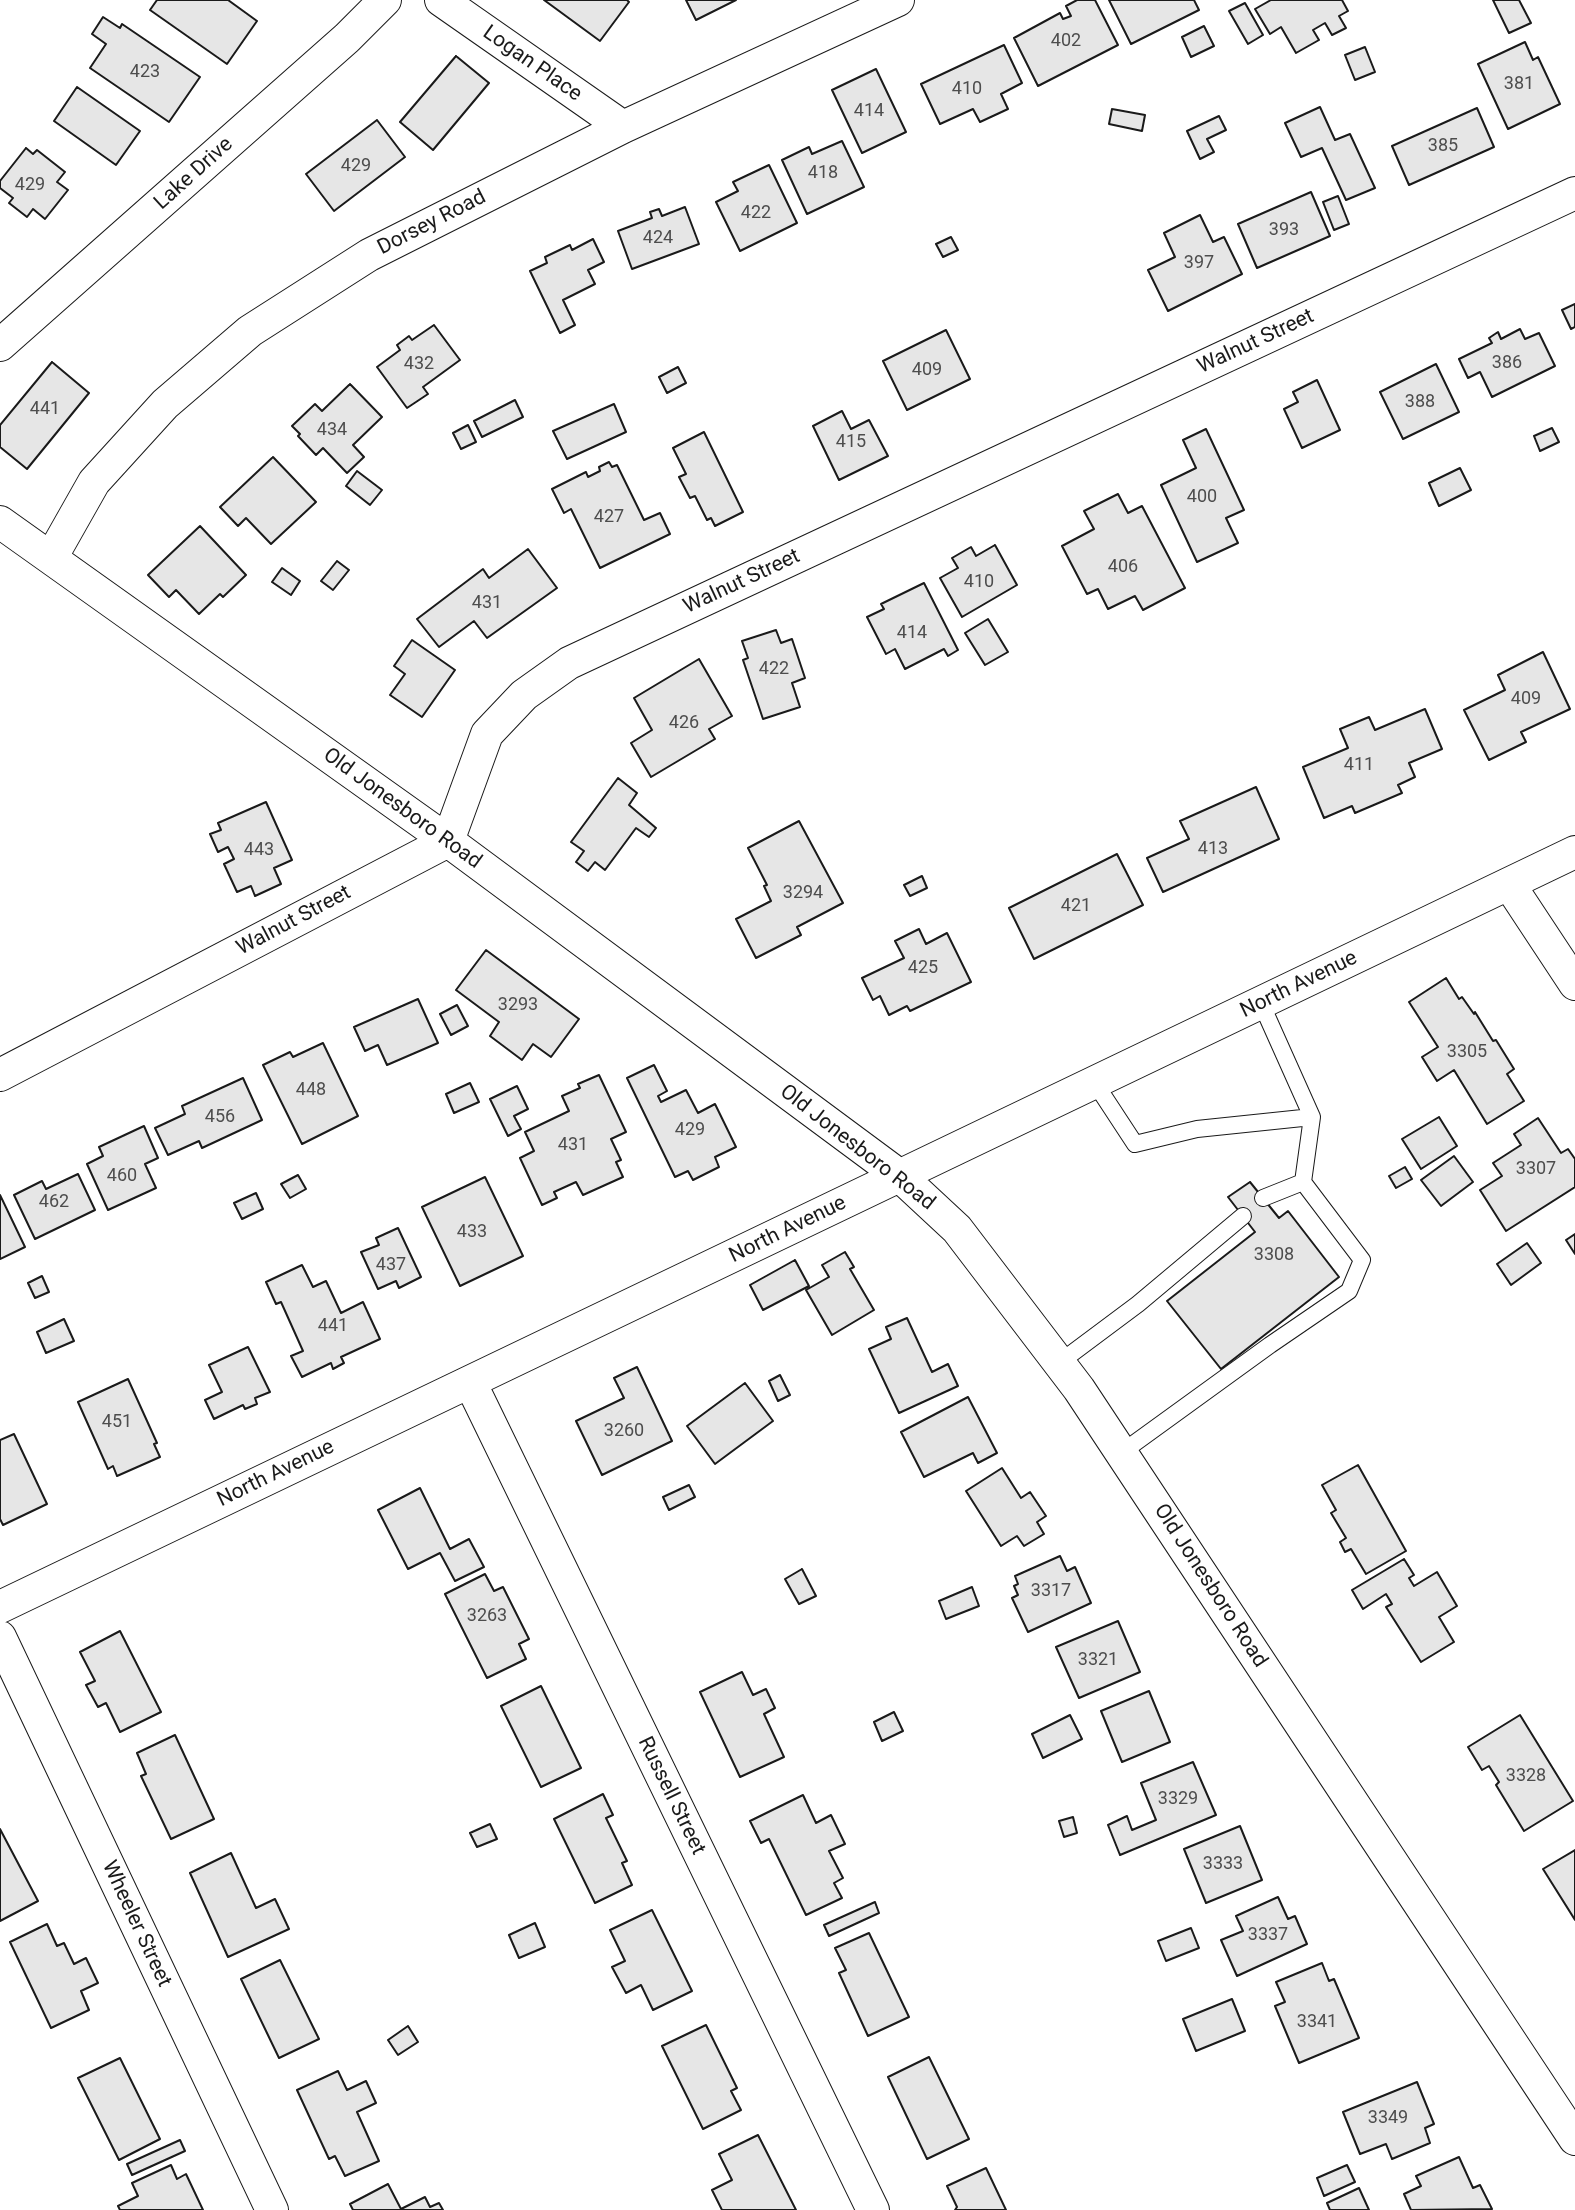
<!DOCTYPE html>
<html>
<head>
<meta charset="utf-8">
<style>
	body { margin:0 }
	canvas { display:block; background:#fff }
</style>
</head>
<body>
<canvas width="1575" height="2210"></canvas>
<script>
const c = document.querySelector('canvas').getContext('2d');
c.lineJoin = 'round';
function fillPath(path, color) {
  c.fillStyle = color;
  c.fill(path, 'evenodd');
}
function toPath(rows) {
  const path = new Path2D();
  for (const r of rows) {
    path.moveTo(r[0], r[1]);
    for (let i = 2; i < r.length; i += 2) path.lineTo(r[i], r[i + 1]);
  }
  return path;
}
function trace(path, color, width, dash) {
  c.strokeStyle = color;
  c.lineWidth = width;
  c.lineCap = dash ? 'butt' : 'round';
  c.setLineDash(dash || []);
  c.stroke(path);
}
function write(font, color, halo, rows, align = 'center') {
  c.font = font + ' Roboto,sans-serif';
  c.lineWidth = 5;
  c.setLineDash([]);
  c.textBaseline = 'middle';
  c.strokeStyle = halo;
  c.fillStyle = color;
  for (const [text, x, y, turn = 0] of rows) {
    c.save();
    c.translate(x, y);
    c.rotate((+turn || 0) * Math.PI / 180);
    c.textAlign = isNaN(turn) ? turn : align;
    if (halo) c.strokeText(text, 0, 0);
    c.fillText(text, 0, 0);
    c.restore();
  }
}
const building = toPath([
	[157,0,228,0,257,21,227,64,150,10,157,0],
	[544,0,627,0,629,2,600,41,544,0],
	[686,0,736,0,696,20,686,0],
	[1077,0,1095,0,1118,45,1038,86,1014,38,1060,13,1063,19,1071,16,1066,6,1077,0],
	[1109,0,1194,0,1199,10,1131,44,1109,0],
	[1271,0,1342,0,1348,11,1339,16,1346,28,1332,35,1325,23,1313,30,1319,40,1296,53,1281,27,1270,34,1255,9,1271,0],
	[1493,0,1519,0,1531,23,1509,33,1493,0],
	[1245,3,1263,35,1248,44,1229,11,1245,3],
	[103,17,120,28,122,24,200,77,169,122,90,68,106,44,92,34,103,17],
	[1204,26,1214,46,1191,57,1182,37,1204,26],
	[1525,42,1533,60,1538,57,1560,104,1508,129,1478,64,1525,42],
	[1004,45,1022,83,1001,94,1008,109,980,122,973,109,940,124,921,84,1004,45],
	[1365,47,1375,72,1355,80,1345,55,1365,47],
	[456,56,489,83,433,150,400,122,456,56],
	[876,69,906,132,862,153,832,90,876,69],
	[77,87,140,131,116,165,54,121,77,87],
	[1320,107,1335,140,1350,134,1375,188,1346,200,1322,148,1301,157,1285,123,1320,107],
	[1477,108,1494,147,1409,185,1392,146,1477,108],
	[1112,109,1145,115,1142,131,1109,124,1112,109],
	[1219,116,1226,130,1207,139,1214,152,1200,159,1187,131,1219,116],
	[377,120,405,157,334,211,306,174,377,120],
	[842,141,864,187,807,214,782,160,809,147,812,154,842,141],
	[26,148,33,154,37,150,65,172,57,182,68,190,45,219,33,209,27,217,9,203,13,198,0,188,0,181,26,148],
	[769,165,797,223,740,251,716,202,738,191,733,182,769,165],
	[1311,192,1330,236,1257,268,1238,224,1311,192],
	[1338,196,1349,224,1334,230,1323,202,1338,196],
	[685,207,699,244,632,269,618,231,652,218,650,212,659,209,662,216,685,207],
	[1200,215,1213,242,1224,237,1242,274,1168,311,1148,270,1175,257,1164,233,1200,215],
	[951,237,958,250,943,257,936,244,951,237],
	[593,239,604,262,588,270,595,284,563,300,575,325,560,333,530,271,547,263,545,257,570,245,572,250,593,239],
	[1575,304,1575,327,1571,329,1562,310,1575,304],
	[434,325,460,360,423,387,428,394,407,408,377,367,400,350,397,345,409,336,412,340,434,325],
	[1520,329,1525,339,1539,333,1555,366,1492,397,1480,372,1468,378,1459,359,1492,343,1489,338,1498,332,1501,339,1520,329],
	[946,330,970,379,907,410,883,361,946,330],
	[52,362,89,393,27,469,0,447,0,425,52,362],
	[1436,364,1459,412,1403,439,1380,392,1436,364],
	[678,367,686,383,667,393,659,377,678,367],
	[1317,380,1340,430,1302,448,1284,409,1298,402,1293,392,1317,380],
	[350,384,382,417,353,445,364,457,347,473,323,448,316,455,298,436,300,434,292,426,315,404,322,411,350,384],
	[515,400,523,417,482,437,474,421,515,400],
	[614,404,626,432,567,459,553,431,614,404],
	[842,411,851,429,869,420,888,456,839,480,813,426,842,411],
	[468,425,476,442,461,449,453,433,468,425],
	[1552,428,1559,442,1540,451,1534,436,1552,428],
	[1206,429,1244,510,1226,518,1238,543,1197,562,1161,485,1196,468,1183,440,1206,429],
	[704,432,743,512,715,526,711,518,707,520,695,496,690,498,679,477,686,474,673,448,704,432],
	[273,457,316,502,271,544,246,518,238,526,220,507,273,457],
	[609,462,612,467,617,465,644,520,660,513,670,534,600,568,571,509,564,513,552,489,586,472,588,477,600,471,599,467,609,462],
	[1460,468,1471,490,1439,506,1429,483,1460,468],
	[357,471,382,490,370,505,346,486,357,471],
	[1118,494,1128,513,1142,506,1185,588,1143,610,1135,596,1108,609,1098,589,1087,594,1062,546,1094,529,1084,511,1118,494],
	[200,526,246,575,223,597,220,594,199,614,176,590,169,597,148,575,200,526],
	[995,545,1017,585,962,617,940,578,958,568,952,558,971,547,976,556,995,545],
	[528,549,557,588,487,638,474,621,439,647,417,619,483,569,489,578,528,549],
	[337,561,349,570,333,590,321,581,337,561],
	[282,568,300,581,291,595,272,582,282,568],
	[924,583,958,650,948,656,944,649,905,669,895,649,886,654,867,617,884,609,881,604,924,583],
	[988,619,1008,652,985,665,965,633,988,619],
	[776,630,781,643,792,639,805,678,792,683,800,707,763,719,743,660,748,658,742,641,776,630],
	[412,640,455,670,422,717,390,695,405,674,394,666,412,640],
	[1543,652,1570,709,1521,732,1526,742,1489,760,1464,710,1505,690,1498,675,1543,652],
	[699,659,732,716,709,729,715,739,651,777,631,743,652,730,634,698,699,659],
	[1425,709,1442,749,1409,763,1415,777,1398,785,1402,793,1355,813,1352,806,1324,818,1303,767,1348,748,1340,729,1369,717,1375,730,1425,709],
	[618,778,637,793,629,805,656,828,649,837,636,828,605,870,595,862,588,871,576,862,584,851,571,842,618,778],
	[1256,787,1279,839,1163,892,1147,858,1189,839,1180,821,1256,787],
	[266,802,292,860,274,868,281,884,255,896,251,886,237,892,224,864,234,859,228,847,218,852,210,834,221,830,218,823,266,802],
	[799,821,843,903,797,927,801,935,756,958,736,919,771,901,764,886,767,885,748,848,799,821],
	[1117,854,1143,905,1034,959,1009,908,1117,854],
	[922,876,927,888,910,896,904,885,922,876],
	[919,929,926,944,947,933,971,982,910,1011,907,1006,889,1015,880,996,873,1000,862,978,904,958,895,941,919,929],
	[486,950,579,1019,551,1057,533,1044,522,1060,490,1036,499,1022,456,990,486,950],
	[1446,978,1459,999,1462,997,1474,1014,1475,1012,1493,1041,1496,1040,1514,1069,1507,1074,1524,1101,1487,1124,1454,1070,1437,1081,1422,1057,1438,1047,1409,1002,1446,978],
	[418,999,438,1043,387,1065,378,1045,365,1051,354,1027,418,999],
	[457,1005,468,1026,451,1035,440,1014,457,1005],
	[323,1043,358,1116,302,1144,263,1065,290,1052,293,1057,323,1043],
	[654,1065,667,1091,658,1096,661,1102,686,1090,698,1113,715,1104,736,1147,715,1157,719,1167,693,1180,688,1171,675,1177,627,1078,654,1065],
	[599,1075,626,1132,611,1139,621,1160,616,1162,623,1177,583,1195,576,1182,554,1192,557,1198,542,1205,520,1158,534,1151,525,1132,569,1111,562,1096,580,1088,578,1084,599,1075],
	[243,1078,262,1120,202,1148,199,1141,168,1155,155,1128,185,1114,182,1106,243,1078],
	[470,1083,479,1102,454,1113,446,1094,470,1083],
	[517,1086,528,1109,514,1116,521,1129,508,1136,490,1099,517,1086],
	[1439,1117,1457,1146,1421,1169,1402,1139,1439,1117],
	[1538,1118,1561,1153,1568,1149,1575,1159,1575,1187,1506,1231,1480,1190,1502,1176,1493,1163,1521,1145,1514,1134,1538,1118],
	[144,1126,158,1158,145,1164,156,1188,108,1210,87,1164,103,1156,99,1147,144,1126],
	[1454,1156,1473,1182,1441,1206,1421,1180,1454,1156],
	[1405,1167,1412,1179,1396,1188,1389,1176,1405,1167],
	[78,1174,95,1210,35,1239,14,1195,42,1181,46,1189,78,1174],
	[298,1175,306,1189,290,1198,281,1184,298,1175],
	[485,1177,523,1256,460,1286,422,1207,485,1177],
	[1250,1182,1279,1218,1288,1211,1339,1277,1221,1369,1167,1301,1255,1232,1228,1197,1250,1182],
	[256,1193,263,1209,242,1219,234,1203,256,1193],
	[0,1195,25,1247,0,1259,0,1195],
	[398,1228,421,1277,399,1288,396,1281,378,1289,361,1252,379,1245,376,1238,398,1228],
	[1575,1234,1575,1254,1566,1240,1575,1234],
	[1527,1243,1541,1263,1511,1285,1497,1264,1527,1243],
	[845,1252,854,1267,850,1269,874,1310,832,1335,806,1290,829,1277,822,1265,845,1252],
	[795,1260,809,1286,763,1310,750,1285,795,1260],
	[302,1265,313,1287,326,1281,341,1313,363,1302,380,1339,341,1357,344,1363,333,1369,331,1363,302,1377,291,1356,303,1351,281,1302,276,1304,266,1282,302,1265],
	[42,1276,49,1292,35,1298,28,1283,42,1276],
	[907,1318,932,1372,948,1364,958,1386,899,1413,869,1349,891,1339,886,1327,907,1318],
	[64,1319,74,1341,46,1353,37,1332,64,1319],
	[248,1347,270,1392,255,1398,257,1404,245,1409,243,1405,214,1419,205,1400,222,1392,209,1365,248,1347],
	[637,1367,672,1441,602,1475,576,1421,624,1398,614,1378,637,1367],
	[780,1375,790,1395,778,1401,769,1381,780,1375],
	[128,1379,157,1443,154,1444,160,1457,117,1476,113,1466,108,1469,78,1402,128,1379],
	[745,1383,773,1421,715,1464,687,1426,745,1383],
	[968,1397,997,1453,978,1463,973,1453,924,1477,901,1432,968,1397],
	[14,1434,47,1504,3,1525,0,1519,0,1440,14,1434],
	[1358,1465,1406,1551,1366,1574,1351,1549,1345,1552,1340,1542,1346,1538,1331,1513,1336,1510,1322,1485,1358,1465],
	[1002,1468,1021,1498,1030,1492,1046,1516,1037,1522,1044,1534,1024,1546,1017,1536,1001,1546,966,1491,1002,1468],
	[689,1485,695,1497,669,1510,663,1497,689,1485],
	[420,1488,450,1549,469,1539,484,1567,455,1581,440,1553,408,1569,378,1510,420,1488],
	[1060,1556,1067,1571,1075,1567,1091,1603,1028,1632,1012,1598,1018,1595,1014,1586,1018,1584,1015,1576,1060,1556],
	[1404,1559,1414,1575,1409,1578,1414,1586,1437,1572,1457,1606,1439,1617,1454,1642,1421,1662,1386,1607,1392,1604,1386,1594,1363,1609,1352,1590,1404,1559],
	[802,1569,816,1596,799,1604,785,1579,802,1569],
	[485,1574,494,1591,503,1587,529,1639,519,1644,526,1659,487,1678,445,1594,485,1574],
	[972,1587,979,1606,946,1619,939,1601,972,1587],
	[1118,1621,1140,1672,1079,1698,1056,1647,1118,1621],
	[120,1631,161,1712,120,1732,106,1703,98,1707,86,1685,95,1681,80,1652,120,1631],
	[742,1672,753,1695,766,1689,775,1708,764,1714,784,1757,740,1777,700,1692,742,1672],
	[541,1686,581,1768,541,1787,501,1706,541,1686],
	[1149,1691,1170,1742,1122,1762,1101,1711,1149,1691],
	[894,1712,903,1731,882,1741,874,1722,894,1712],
	[1070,1715,1082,1739,1043,1758,1032,1734,1070,1715],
	[1520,1715,1573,1801,1524,1831,1496,1785,1499,1782,1489,1766,1482,1770,1468,1747,1520,1715],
	[175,1735,214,1819,171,1839,141,1776,146,1774,137,1753,175,1735],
	[1193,1762,1216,1815,1120,1855,1108,1825,1127,1816,1132,1830,1156,1820,1141,1783,1193,1762],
	[603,1794,613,1815,606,1818,627,1861,622,1863,632,1885,595,1903,554,1819,603,1794],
	[803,1795,816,1823,831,1815,845,1844,829,1851,843,1878,834,1883,842,1898,806,1915,769,1839,761,1843,750,1821,803,1795],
	[1073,1817,1077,1833,1064,1837,1059,1821,1073,1817],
	[490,1824,497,1839,477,1847,470,1833,490,1824],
	[1240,1826,1262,1880,1206,1903,1184,1849,1240,1826],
	[0,1829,38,1901,0,1921,0,1829],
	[1575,1850,1575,1920,1543,1869,1575,1850],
	[231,1853,256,1908,275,1899,289,1929,228,1957,190,1873,231,1853],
	[1278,1897,1288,1919,1295,1916,1307,1944,1237,1976,1221,1940,1243,1931,1236,1916,1278,1897],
	[875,1902,879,1913,829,1936,824,1925,875,1902],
	[652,1910,692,1991,653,2010,641,1985,626,1993,612,1967,625,1961,610,1930,652,1910],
	[535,1923,545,1947,519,1958,509,1935,535,1923],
	[47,1924,57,1946,64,1943,74,1964,86,1958,98,1983,81,1991,89,2010,51,2028,10,1942,47,1924],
	[1191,1928,1199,1948,1166,1961,1158,1941,1191,1928],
	[869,1933,909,2017,868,2036,839,1973,846,1970,835,1948,869,1933],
	[280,1960,319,2039,279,2058,241,1979,280,1960],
	[1322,1963,1329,1981,1334,1979,1359,2038,1299,2063,1275,2006,1285,2002,1276,1982,1322,1963],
	[1232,1999,1245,2031,1196,2051,1183,2019,1232,1999],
	[706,2025,737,2088,731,2091,741,2110,703,2129,662,2046,706,2025],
	[408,2026,418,2042,398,2055,388,2040,408,2026],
	[929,2057,969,2139,927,2159,888,2077,929,2057],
	[120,2058,160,2139,119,2160,78,2078,120,2058],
	[338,2071,347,2090,366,2081,376,2103,357,2112,379,2161,345,2176,335,2156,329,2159,297,2090,338,2071],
	[1417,2082,1434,2124,1425,2128,1430,2143,1392,2159,1386,2144,1360,2154,1343,2112,1417,2082],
	[758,2135,796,2210,722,2210,712,2190,732,2180,719,2154,758,2135],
	[180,2140,185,2151,132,2175,127,2164,180,2140],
	[1459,2157,1473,2188,1480,2185,1492,2209,1411,2210,1404,2194,1421,2186,1416,2176,1459,2157],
	[171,2165,177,2179,186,2174,203,2210,120,2210,118,2206,138,2196,132,2183,171,2165],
	[1347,2165,1355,2182,1324,2196,1317,2178,1347,2165],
	[986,2168,1006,2210,955,2210,957,2207,947,2186,986,2168],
	[388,2184,401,2209,425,2197,430,2207,439,2203,443,2210,353,2210,350,2204,388,2184],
	[1359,2188,1369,2210,1330,2210,1327,2203,1359,2188]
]);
const service = toPath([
	[1261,1003,1312,1117,1303,1182],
	[1095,1083,1135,1144,1197,1129,1312,1117],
	[1059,1363,1138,1304,1243,1216],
	[1121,1453,1270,1345,1349,1291,1362,1260,1303,1182,1263,1198]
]);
const minor = toPath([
	[441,0,623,127],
	[0,345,347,38,385,0],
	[0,522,448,841,900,1176,957,1229,1079,1389,1575,2139],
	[51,558,94,482,165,404,250,331,369,255,623,127,898,0],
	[1509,884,1575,984],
	[0,1075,448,841,487,734,524,695,569,663,1575,193],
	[470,1382,873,2210],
	[0,1607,1575,852],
	[0,1637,272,2210]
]);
const numberNames = [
	["402",1066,41],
	["423",145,72],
	["381",1519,84],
	["410",967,89],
	["414",869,111],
	["385",1443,146],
	["429",356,166],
	["418",823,173],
	["429",30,185],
	["422",756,213],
	["393",1284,230],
	["424",658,238],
	["397",1199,263],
	["386",1507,363],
	["432",419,364],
	["409",927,370],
	["388",1420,402],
	["441",45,409],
	["434",332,430],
	["415",851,442],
	["400",1202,497],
	["427",609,517],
	["406",1123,567],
	["410",979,582],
	["431",487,603],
	["414",912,633],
	["422",774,669],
	["409",1526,699],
	["426",684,723],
	["411",1359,765],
	["413",1213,849],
	["443",259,850],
	["3294",803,893],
	["421",1076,906],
	["425",923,968],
	["3293",518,1005],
	["3305",1467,1052],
	["448",311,1090],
	["456",220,1117],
	["429",690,1130],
	["431",573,1145],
	["3307",1536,1169],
	["460",122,1176],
	["462",54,1202],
	["433",472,1232],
	["3308",1274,1255],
	["437",391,1265],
	["441",333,1326],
	["451",117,1422],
	["3260",624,1431],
	["3317",1051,1591],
	["3263",487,1616],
	["3321",1098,1660],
	["3328",1526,1776],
	["3329",1178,1799],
	["3333",1223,1864],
	["3337",1268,1935],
	["3341",1317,2022],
	["3349",1388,2118]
];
const streetNames = [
	["Logan Place",532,64,35],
	["Lake Drive",194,174,-42],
	["Dorsey Road",432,223,-27],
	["Walnut Street",1256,342,-25],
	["Walnut Street",742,582,-25],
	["Old Jonesboro Road",402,809,36],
	["Walnut Street",294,921,-28],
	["North Avenue",1299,985,-26],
	["Old Jonesboro Road",857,1148,38],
	["North Avenue",788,1230,-26],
	["North Avenue",276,1474,-26],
	["Old Jonesboro Road",1210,1586,57],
	["Russell Street",671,1796,64],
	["Wheeler Street",136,1924,65]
];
fillPath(building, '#e6e6e6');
trace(building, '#1a1a1a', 2);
trace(service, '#1a1a1a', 18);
trace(minor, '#1a1a1a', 34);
trace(service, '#fff', 16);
trace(minor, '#fff', 32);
write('18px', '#4d4d4d', null, numberNames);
write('21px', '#1a1a1a', '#fff', streetNames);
</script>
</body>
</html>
